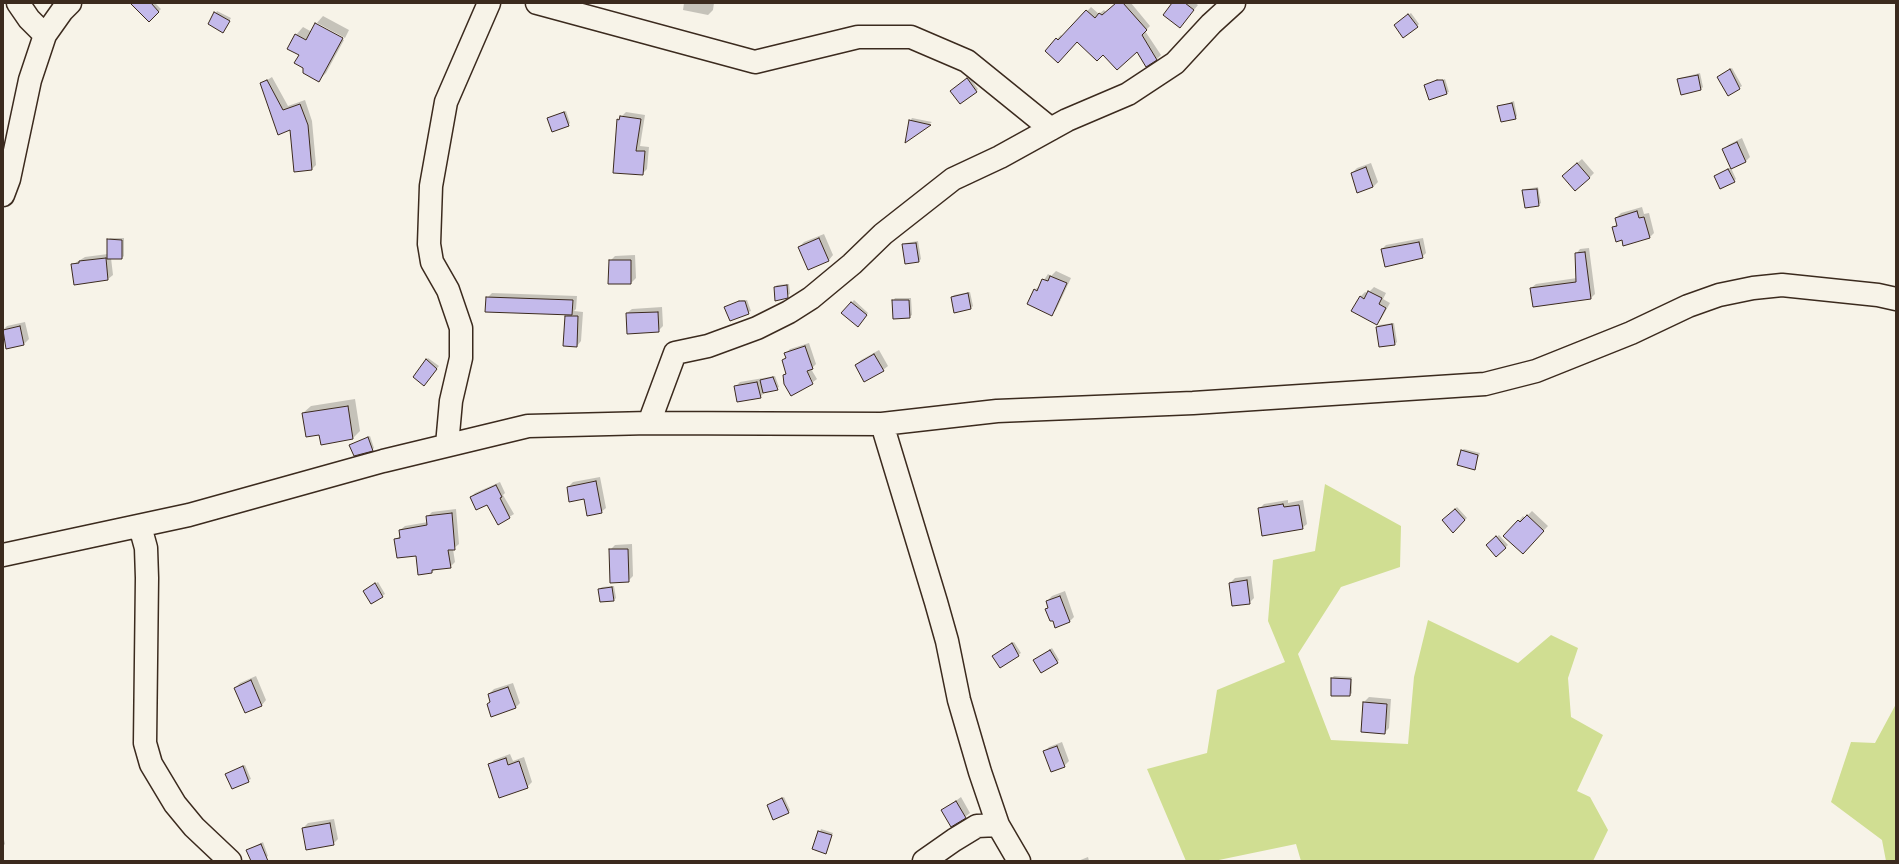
<!DOCTYPE html>
<html>
<head>
<meta charset="utf-8">
<style>
	body { margin:0 }
	#map { position:relative; width:1899px; height:864px; overflow:hidden; background:#f7f3e8; font-family:"Patrick Hand",sans-serif }
	canvas { display:block }
	.frame { position:absolute; inset:0; border:4px solid #3b2a1e; pointer-events:none }
</style>
</head>
<body>
<div id="map">
<canvas width="1899" height="864"></canvas>
<div class="frame"></div>
</div>
<script>
const c = document.querySelector('canvas').getContext('2d');
c.lineJoin = 'round';
function fillPath(path, color) {
  c.fillStyle = color;
  c.fill(path, 'evenodd');
}
function toPath(rows) {
  const path = new Path2D();
  for (const r of rows) {
    path.moveTo(r[0], r[1]);
    for (let i = 2; i < r.length; i += 2) path.lineTo(r[i], r[i + 1]);
  }
  return path;
}
function trace(path, color, width, dash) {
  c.strokeStyle = color;
  c.lineWidth = width;
  c.lineCap = dash ? 'butt' : 'round';
  c.setLineDash(dash || []);
  c.stroke(path);
}
const green = toPath([
	[1325,484,1401,526,1400,567,1341,587,1298,654,1331,740,1408,744,1414,677,1428,620,1518,663,1551,635,1578,648,1568,678,1571,717,1603,735,1577,791,1590,797,1608,830,1593,861,1301,861,1296,844,1214,861,1186,861,1147,769,1207,753,1217,690,1285,662,1268,621,1273,560,1315,551],
	[1896,704,1896,861,1886,861,1882,840,1831,802,1851,742,1875,743]
]);
const shadow = toPath([
	[139,3,155,3,161,9,149,21],
	[684,3,714,3,713,10,708,15,683,10],
	[1117,3,1131,3,1150,26,1145,31,1161,55,1157,59,1147,66,1137,51,1103,53,1077,40,1062,57,1057,39,1061,35,1063,37,1091,7,1099,14,1104,10,1106,12],
	[1173,3,1195,3,1198,5,1180,27],
	[217,11,231,18,223,32,209,24],
	[1411,13,1419,24,1417,26,1397,23],
	[323,16,349,30,345,38,317,23,317,25,344,40,326,73,319,80,300,55,296,35,303,27,312,32,316,24],
	[1732,68,1742,86,1728,95,1718,77],
	[1700,73,1703,87,1701,89,1678,80,1680,78],
	[272,77,288,106,305,100,312,121,316,165,312,169,291,129,261,84],
	[969,77,978,89,976,91,954,89],
	[1445,79,1449,92,1429,99,1425,85],
	[1514,101,1517,116,1515,118,1498,107],
	[566,111,570,123,568,125,548,118],
	[626,112,645,115,640,146,649,147,647,169,642,174,614,172,618,120],
	[912,118,932,122,906,141,910,121],
	[1742,138,1750,157,1746,161,1731,168,1736,179,1734,181,1715,176,1731,167,1724,150,1728,145],
	[1582,159,1594,173,1589,178,1568,171],
	[1371,163,1378,182,1373,187,1352,173,1357,168],
	[1538,187,1541,203,1538,205,1524,191,1526,189],
	[1642,207,1644,214,1649,213,1654,233,1650,237,1622,239,1613,228,1618,223,1616,218,1621,213],
	[824,234,833,255,829,260,799,247,804,242],
	[110,238,124,238,124,256,122,258,111,258,113,275,108,279,72,265,85,257,108,254,108,240],
	[1423,238,1426,253,1422,257,1382,249,1386,245],
	[918,241,921,259,919,261,903,245,906,243],
	[1589,248,1595,294,1591,298,1534,306,1531,288,1536,284,1577,278,1576,254,1580,249],
	[635,255,636,278,631,283,609,283,610,261,615,256],
	[1056,271,1071,278,1056,310,1051,315,1034,290,1040,286,1048,274,1051,276],
	[789,284,790,294,776,300,775,287,777,285],
	[1374,287,1386,293,1383,299,1390,303,1381,319,1376,323,1360,297,1365,292,1368,293],
	[970,292,973,306,971,308,952,297,954,295],
	[492,293,577,296,576,309,574,311,583,312,581,341,577,346,566,316,568,314,487,298],
	[895,298,911,298,912,315,909,317,893,301],
	[742,300,747,300,751,311,730,320,725,307],
	[854,300,868,313,860,324,843,313],
	[662,307,663,326,658,331,627,313,632,309],
	[25,322,29,339,24,344,7,348,3,330,7,326],
	[1394,323,1397,342,1395,344,1377,327,1379,325],
	[809,343,816,364,811,369,817,379,813,382,805,367,784,375,787,372,783,360,787,356,786,353,790,349],
	[879,350,888,366,883,370,856,365,861,360],
	[428,358,439,366,426,382,426,360],
	[775,376,779,387,765,392,760,397,735,387,740,382],
	[355,399,360,431,353,438,322,444,320,434,303,413,311,406],
	[370,436,374,448,372,450,351,445],
	[1464,449,1480,453,1474,469,1461,451],
	[600,477,606,508,601,512,585,498,568,487,573,482],
	[500,482,505,493,503,495,514,514,498,524,487,503,471,497,475,493],
	[1288,500,1288,503,1303,500,1307,524,1302,528,1259,509,1264,504],
	[1457,507,1467,518,1453,531,1443,520],
	[456,509,459,544,453,549,455,562,450,567,436,569,432,572,417,554,395,540,401,535,400,530,405,526,428,522,428,516,432,512],
	[1532,511,1548,526,1527,548,1519,521,1523,516,1525,518],
	[1499,535,1508,545,1496,555,1487,545],
	[632,544,633,576,628,581,610,550,615,545],
	[1251,576,1254,598,1249,603,1230,583,1235,578],
	[378,582,385,594,371,603,364,591],
	[614,586,616,598,614,600,599,589,602,587],
	[1065,591,1074,617,1069,622,1046,609,1049,607,1047,601,1052,596],
	[1014,642,1021,653,1000,667,993,656],
	[1052,648,1059,660,1057,662,1034,660],
	[256,676,266,700,262,705,235,688,240,683],
	[1334,676,1352,677,1352,693,1350,695,1332,678],
	[513,683,520,703,515,708,488,704,491,701,489,694,494,689],
	[1369,697,1391,699,1389,728,1384,733,1362,731,1364,702],
	[1062,742,1069,761,1064,766,1045,751,1049,747],
	[510,754,513,761,524,757,532,782,527,787,489,765,494,760],
	[245,765,251,779,232,788,227,774],
	[784,797,790,810,788,813,768,805],
	[961,797,970,813,965,817,942,811],
	[334,819,338,839,333,844,303,828,308,823],
	[821,829,833,833,826,852,814,849],
	[3,835,5,844,3,846],
	[263,842,268,856,259,861,252,861,247,850],
	[1088,857,1089,861,1078,861]
]);
const building = toPath([
	[130,3,151,3,159,12,149,22,130,3],
	[1116,3,1123,3,1147,30,1142,35,1157,60,1146,67,1137,52,1117,70,1103,55,1097,61,1077,42,1058,63,1045,51,1056,38,1058,40,1086,10,1095,18,1099,13,1102,15,1116,3],
	[1172,3,1185,3,1194,10,1180,28,1163,15,1172,3],
	[214,12,230,21,223,33,208,24,214,12],
	[1408,14,1418,27,1403,38,1394,25,1408,14],
	[315,23,343,38,319,82,303,73,303,68,294,63,299,55,287,49,295,34,306,40,315,23],
	[1730,69,1740,89,1728,96,1717,77,1730,69],
	[1698,75,1701,90,1681,95,1677,79,1698,75],
	[967,78,977,92,960,104,950,91,967,78],
	[267,80,283,110,300,104,308,125,312,170,294,172,290,130,278,135,260,83,267,80],
	[1437,80,1443,80,1447,94,1429,100,1424,85,1437,80],
	[1512,103,1516,119,1501,122,1497,106,1512,103],
	[564,112,569,126,552,132,547,118,564,112],
	[620,116,641,119,636,151,645,151,643,175,613,173,617,119,619,120,620,116],
	[909,120,931,125,905,143,909,120],
	[1737,142,1746,162,1731,169,1722,149,1737,142],
	[1577,163,1590,178,1575,191,1562,176,1577,163],
	[1366,167,1373,187,1357,193,1351,173,1366,167],
	[1728,169,1735,182,1720,189,1714,176,1728,169],
	[1537,189,1539,206,1525,208,1522,190,1537,189],
	[1637,211,1639,218,1644,217,1650,238,1623,246,1622,240,1616,242,1612,227,1617,226,1615,218,1637,211],
	[819,238,829,261,808,270,798,247,819,238],
	[107,239,122,240,122,259,107,259,107,239],
	[1419,242,1423,258,1385,267,1381,249,1419,242],
	[916,243,919,262,905,264,902,244,916,243],
	[1585,252,1591,299,1533,307,1530,288,1576,282,1575,253,1585,252],
	[106,258,108,280,74,285,71,264,79,263,79,261,106,258],
	[609,260,631,260,631,284,608,284,609,260],
	[1050,276,1067,283,1052,316,1027,304,1034,289,1037,291,1042,279,1048,281,1050,276],
	[787,285,788,298,775,301,774,287,787,285],
	[1368,291,1382,298,1379,304,1386,308,1377,325,1351,311,1360,296,1364,299,1368,291],
	[968,293,971,309,954,313,951,297,968,293],
	[486,297,573,300,572,315,485,312,486,297],
	[892,300,909,300,910,318,893,319,892,300],
	[739,301,745,301,749,314,730,321,724,307,739,301],
	[851,302,867,315,858,327,841,313,851,302],
	[658,312,659,332,627,334,626,313,658,312],
	[565,316,578,316,577,347,563,346,565,316],
	[1392,324,1395,345,1379,347,1376,327,1392,324],
	[20,326,24,345,6,349,3,330,20,326],
	[805,346,813,369,807,371,813,384,791,396,784,384,783,375,786,374,782,360,786,358,784,353,805,346],
	[874,354,884,371,864,382,855,365,874,354],
	[426,359,437,369,424,386,413,377,426,359],
	[773,377,778,390,763,393,760,380,773,377],
	[757,382,761,398,737,402,734,386,757,382],
	[348,406,353,439,321,445,319,435,306,437,302,413,348,406],
	[368,437,373,451,354,456,349,445,368,437],
	[1461,450,1478,455,1475,470,1457,465,1461,450],
	[596,481,602,513,587,516,584,499,569,502,567,487,596,481],
	[496,485,502,497,500,498,510,518,498,525,487,505,476,510,470,497,496,485],
	[1283,504,1284,507,1299,505,1303,529,1262,536,1258,508,1283,504],
	[1455,509,1465,520,1453,533,1442,520,1455,509],
	[452,513,455,550,448,550,451,568,432,570,432,573,418,575,416,556,397,558,394,539,400,538,399,530,427,525,426,516,452,513],
	[1527,515,1544,531,1523,554,1503,536,1518,520,1520,522,1527,515],
	[1496,536,1506,548,1496,557,1486,545,1496,536],
	[609,549,628,549,629,582,610,583,609,549],
	[1247,580,1250,604,1232,606,1229,583,1247,580],
	[375,583,383,597,371,604,363,591,375,583],
	[612,587,614,601,600,602,598,589,612,587],
	[1060,596,1070,622,1055,628,1053,621,1050,621,1045,609,1048,608,1046,601,1060,596],
	[1012,643,1019,656,1000,668,992,656,1012,643],
	[1050,650,1058,663,1041,673,1033,660,1050,650],
	[1331,678,1351,679,1350,696,1331,696,1331,678],
	[251,680,262,706,245,713,234,688,251,680],
	[508,687,516,708,491,717,487,704,490,702,488,694,508,687],
	[1363,702,1387,704,1385,734,1361,732,1363,702],
	[1057,746,1065,767,1051,772,1043,751,1057,746],
	[506,758,508,765,519,761,528,788,499,798,488,764,506,758],
	[243,766,249,782,232,789,225,774,243,766],
	[782,798,789,813,773,820,767,805,782,798],
	[956,801,966,818,951,827,941,810,956,801],
	[330,823,334,845,306,850,302,828,330,823],
	[818,831,832,835,826,854,812,849,818,831],
	[261,844,268,861,251,861,246,850,261,844]
]);
const minor = toPath([
	[18,3,29,19,45,35],
	[537,3,755,62,858,37,911,37,967,61,1051,129],
	[3,195,9,179,30,80,45,35,62,11,70,3],
	[649,423,675,353,708,346,757,328,789,312,811,298,852,264,883,234,953,179,1000,157,1067,120,1128,94,1175,63,1211,24,1234,3],
	[882,424,936,602,947,641,959,700,980,772,998,825,1019,861],
	[447,445,451,401,461,358,461,328,448,290,432,262,429,244,431,186,446,102,489,3],
	[140,526,146,548,147,578,145,743,151,764,175,804,194,827,230,861],
	[3,555,189,515,383,461,528,426,649,423,882,424,997,411,1193,403,1485,384,1536,371,1631,333,1688,306,1719,295,1753,288,1782,285,1878,295,1896,299],
	[924,861,954,840,977,826,998,825]
]);
fillPath(green, '#d0de92');
fillPath(shadow, '#0003');
fillPath(building, '#c4baeb');
trace(building, '#3b2a1e', 1);
trace(minor, '#3b2a1e', 25);
trace(minor, '#f7f3e8', 22);
</script>
</body>
</html>
